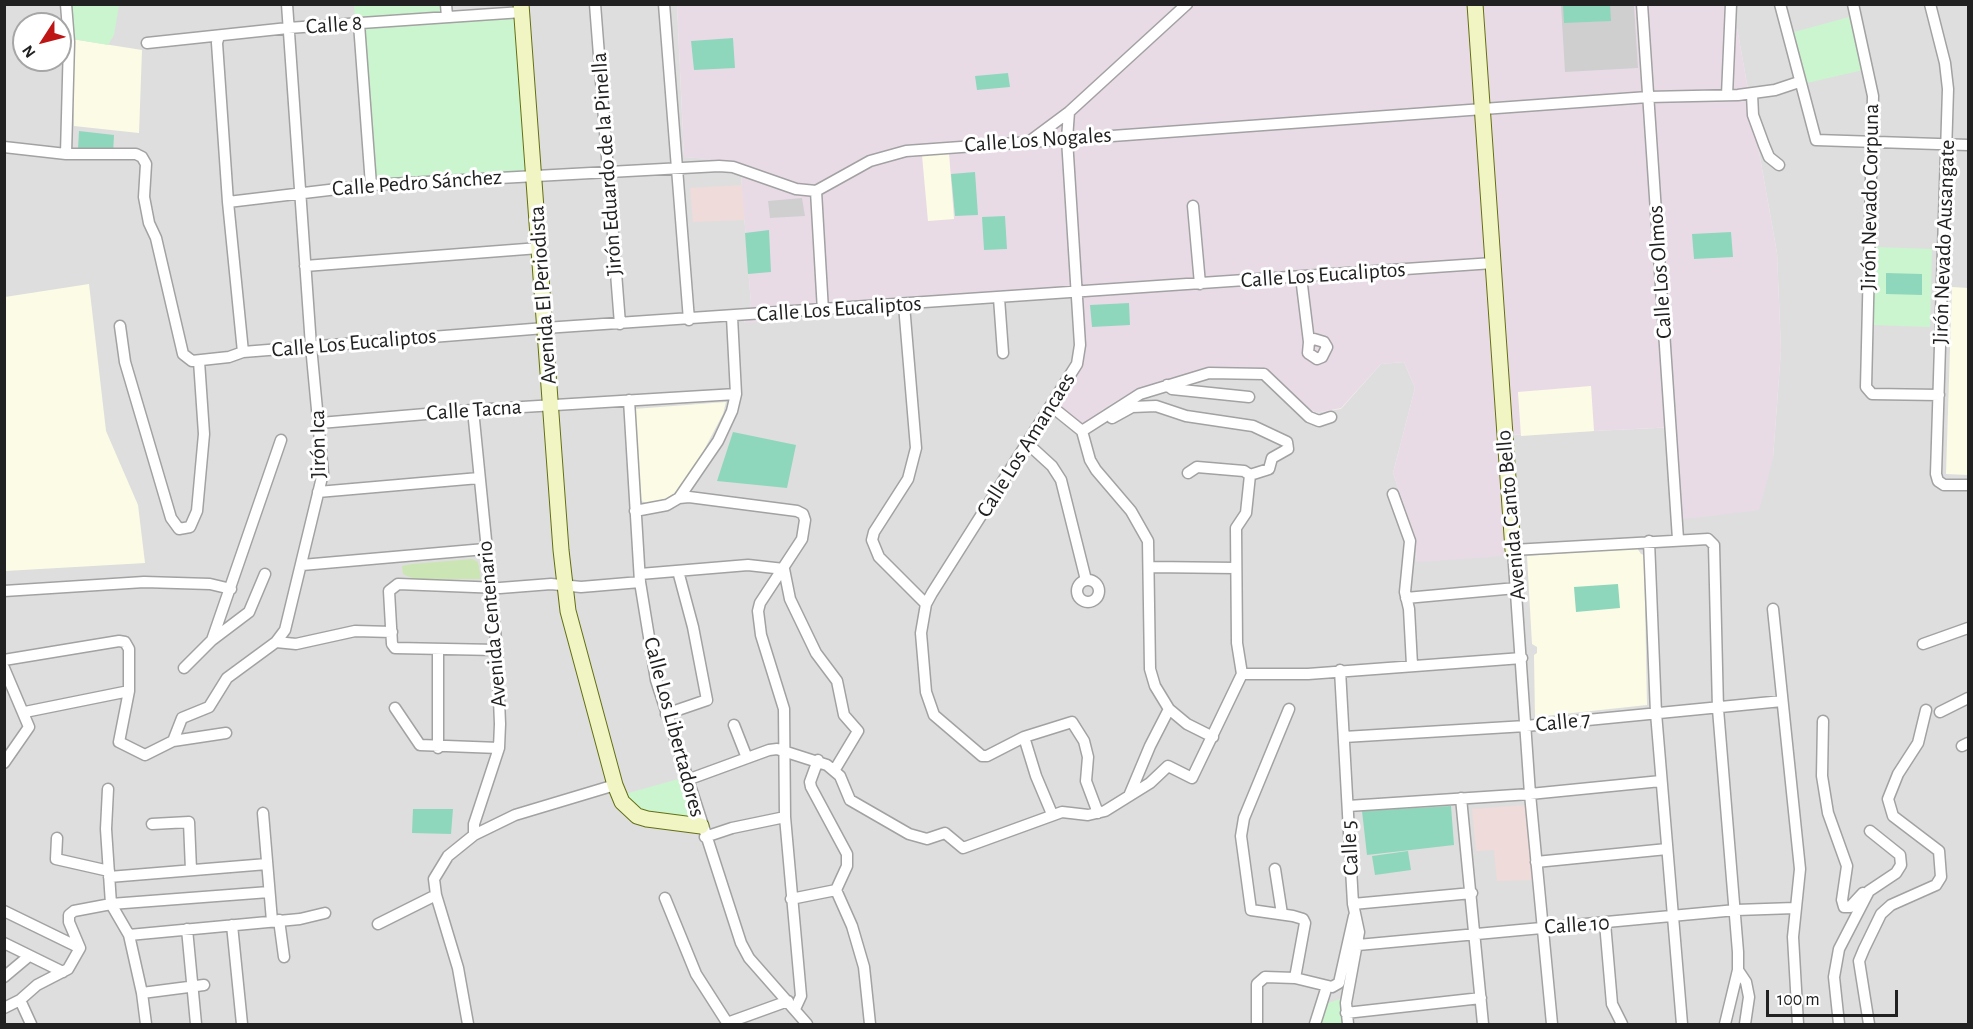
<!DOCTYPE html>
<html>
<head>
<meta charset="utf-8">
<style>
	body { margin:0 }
	#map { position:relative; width:1973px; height:1029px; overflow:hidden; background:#f0eee9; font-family:"Alegreya Sans",sans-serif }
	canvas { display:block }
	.frame { position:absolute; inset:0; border:6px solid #212121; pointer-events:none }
	.north { position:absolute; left:12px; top:12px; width:60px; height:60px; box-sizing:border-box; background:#fff; border:2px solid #a6a6a6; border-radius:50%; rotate:234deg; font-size:16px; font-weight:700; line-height:24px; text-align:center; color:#212121 }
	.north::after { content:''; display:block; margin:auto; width:21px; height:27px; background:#bd1615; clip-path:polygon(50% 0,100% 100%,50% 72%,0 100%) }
	.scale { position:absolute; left:1766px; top:990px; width:132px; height:27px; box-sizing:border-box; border:3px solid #212121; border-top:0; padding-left:8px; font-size:18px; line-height:21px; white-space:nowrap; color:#212121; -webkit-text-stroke:4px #fff; paint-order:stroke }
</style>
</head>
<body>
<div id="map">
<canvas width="1973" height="1029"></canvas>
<div class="frame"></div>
<div class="north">N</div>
<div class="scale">100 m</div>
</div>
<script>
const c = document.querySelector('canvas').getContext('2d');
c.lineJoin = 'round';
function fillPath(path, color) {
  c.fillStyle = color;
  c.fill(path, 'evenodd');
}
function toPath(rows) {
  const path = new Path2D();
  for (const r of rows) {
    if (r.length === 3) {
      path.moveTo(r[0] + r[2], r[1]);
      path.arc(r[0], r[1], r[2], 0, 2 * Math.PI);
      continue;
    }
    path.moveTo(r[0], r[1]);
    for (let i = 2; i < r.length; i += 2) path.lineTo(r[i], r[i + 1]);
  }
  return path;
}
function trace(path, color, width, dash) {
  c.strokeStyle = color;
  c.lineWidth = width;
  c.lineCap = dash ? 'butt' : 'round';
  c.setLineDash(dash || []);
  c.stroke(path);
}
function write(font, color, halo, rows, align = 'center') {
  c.font = font + ' "Alegreya Sans",sans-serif';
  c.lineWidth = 6;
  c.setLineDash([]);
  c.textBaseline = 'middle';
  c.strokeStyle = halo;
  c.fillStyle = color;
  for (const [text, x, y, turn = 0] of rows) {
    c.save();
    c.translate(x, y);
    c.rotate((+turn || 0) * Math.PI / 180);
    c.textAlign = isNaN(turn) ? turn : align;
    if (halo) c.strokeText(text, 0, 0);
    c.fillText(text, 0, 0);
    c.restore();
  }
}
const residential = toPath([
	[5,5,677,5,684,157,740,161,751,304,744,322,1073,296,1085,424,1107,406,1129,394,1177,378,1270,375,1315,413,1341,409,1381,364,1404,362,1415,388,1393,473,1415,537,1417,562,1510,435,1676,427,1773,458,1781,350,1777,253,1733,5,1968,5,1968,1024,5,1024],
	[24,24,60,24,60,60,24,60]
]);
const commercial = toPath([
	[743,185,745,220,693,222,690,188],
	[1526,805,1533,880,1497,881,1494,850,1476,851,1472,809]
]);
const industrial = toPath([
	[677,5,1733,5,1777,253,1781,350,1773,458,1759,510,1683,519,1676,427,1510,435,1518,555,1417,562,1415,537,1393,473,1415,388,1404,362,1381,364,1341,408,1315,413,1270,375,1177,378,1129,394,1107,406,1085,424,1049,401,1072,364,1076,343,1073,296,744,323,751,304,740,162,684,157]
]);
const education = toPath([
	[72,39,142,50,139,133,74,126],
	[949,153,954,219,928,221,922,155],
	[89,284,106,431,138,505,145,563,5,571,5,297],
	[1952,287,1968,288,1968,475,1946,474],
	[1591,386,1594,431,1521,436,1518,392],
	[726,402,723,414,685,486,665,499,646,503,639,500,634,409],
	[1637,548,1641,554,1644,555,1647,705,1535,717,1534,655,1537,653,1537,647,1532,644,1527,556]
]);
const religious = toPath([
	[1561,5,1634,5,1638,68,1565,72],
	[802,198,805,216,770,218,768,201]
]);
const grass = toPath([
	[472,559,478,562,481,579,414,579,403,574,402,566,412,564]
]);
const park = toPath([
	[71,5,119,5,114,35,108,45,72,39],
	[354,5,441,5,442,13,355,18],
	[517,17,528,172,376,182,365,27],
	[1849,17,1863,70,1807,83,1794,32],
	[1876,247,1932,249,1930,327,1873,325],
	[682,778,692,819,641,813,625,794],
	[1343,998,1344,1024,1318,1024,1325,1004]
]);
const pitch = toPath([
	[1563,5,1610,5,1611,21,1564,23],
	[733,38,735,68,694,70,691,41],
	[1008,73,1010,87,977,90,975,76],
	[79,131,114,135,113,154,78,149],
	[975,172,978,215,955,216,951,174],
	[1005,216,1007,249,984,250,982,217],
	[769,230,771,272,748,274,745,233],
	[1731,232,1733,257,1694,259,1692,234],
	[1886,273,1922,274,1922,295,1886,294],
	[1129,303,1130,325,1092,327,1090,305],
	[733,432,796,445,787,488,717,481],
	[1618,584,1620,608,1576,612,1574,587],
	[1451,806,1454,845,1367,855,1362,811],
	[413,809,453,809,451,834,412,833],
	[1408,851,1411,870,1375,875,1372,856]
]);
const street = toPath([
	[446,4,447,17],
	[595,4,620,324],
	[664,4,689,320],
	[1642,4,1678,539],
	[1780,4,1816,140,1968,145],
	[1853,4,1873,96,1866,387,1872,394,1939,395],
	[1930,4,1945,63,1948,89,1936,474,1938,481,1944,485,1968,485],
	[359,24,371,185],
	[219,36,217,43,228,202,243,352],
	[147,43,288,28,522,12],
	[1752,94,1753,115,1764,145,1769,157,1779,165],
	[1727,95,1731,4],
	[1069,112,1067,139,1080,345,1077,364,932,593,926,604,921,633,926,692,934,715,982,756,987,756,1024,737,1072,722,1084,741,1088,757,1086,781,1098,813],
	[1030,141,1069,112,1187,4],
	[4,147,66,154,136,154,142,157,146,164,144,197,149,223,156,238,183,354,192,361,229,357,243,352,545,328,1493,263],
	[66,154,69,42,66,4],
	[816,191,823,311],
	[228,202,371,185,719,166,733,167,796,189,816,191,870,161,906,151,1648,97,1738,95,1775,90,1799,82],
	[1193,206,1200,284],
	[305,266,539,248],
	[1301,277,1309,342,1308,353,1317,359,1322,357,1327,347,1324,342,1314,339,1309,342],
	[999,298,1003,353],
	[904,305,916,448,908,479,874,532,872,540,879,557,926,604],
	[120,326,125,362,171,518,179,529,190,527,197,511,204,434,199,361],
	[1167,385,1172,389,1249,397],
	[629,400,640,582,656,680,741,943,749,958,807,1024],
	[1051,406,1082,431,1090,460,1096,470,1131,511,1148,541,1150,669,1155,686,1169,709,1187,724,1213,737],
	[473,410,497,650,500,724,499,748,474,824,474,835],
	[1112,418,1132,407,1156,406,1186,416,1253,426,1287,442,1288,449,1272,458,1269,469,1250,475],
	[320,423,473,410,736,394],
	[1082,431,1140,394,1209,373,1264,374,1309,417,1319,421,1331,417],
	[1028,444,1052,466,1061,480,1086,580],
	[318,492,479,478],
	[1393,494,1410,541,1405,592,1409,609,1412,665],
	[679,498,718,441,732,411,736,394,732,317],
	[635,511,667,505,679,498,689,497,797,511,803,514,805,520,802,539,760,603,758,611,761,635,784,709,785,817,801,996,795,1009],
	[1649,541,1656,713,1682,1024],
	[302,565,485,549],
	[1150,567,1236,568],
	[784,569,790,599,816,653,837,681,844,715,858,731,834,771],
	[640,574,748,565,784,569],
	[1088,591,11],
	[4,591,144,582,210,584,231,589],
	[1406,598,1516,588],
	[1773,609,1800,869,1793,937,1798,1024],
	[212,640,281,440],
	[276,642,296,644,355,631,392,632],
	[1923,644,1968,628],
	[497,650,395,648,392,644,389,591,398,584,500,588,551,584,581,587,640,582],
	[4,660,119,641,125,642,129,649,129,691,119,742,145,755,173,741,182,718,209,707,227,678,276,642,285,630,323,473,311,346,287,4],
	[4,668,29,727,4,763],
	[184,668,212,640,249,612,265,574],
	[1340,670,1353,904,1359,932,1346,1003,1348,1024],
	[1242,674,1308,674,1522,658],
	[395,708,420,745,499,748],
	[1289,709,1244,818,1241,836,1251,910,1293,916,1303,919,1305,923,1295,978],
	[25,712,129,691],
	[1940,712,1968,698],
	[666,714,707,700,693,627,678,571],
	[1823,721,1822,776,1828,813,1847,866,1842,900,1844,907,1850,907,1863,893],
	[734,725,747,758],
	[1024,737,1036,776,1052,814],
	[1344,737,1526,726,1782,701],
	[173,741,226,733],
	[1962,746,1968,743],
	[438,748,438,650],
	[687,780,769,750,777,749,827,765,840,776,850,800,909,834,927,839,945,833,963,848,1062,812,1088,815,1105,811,1150,783,1168,766,1192,778,1242,674,1237,643,1236,528,1246,513,1250,475,1244,471,1197,467,1188,473],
	[108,789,106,829,111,904,129,935,142,993,146,1024],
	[1129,796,1150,746,1169,709],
	[1461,798,1483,1024],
	[1348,806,1530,794,1661,781],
	[263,813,272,921],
	[152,824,189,822,191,870],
	[705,837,732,828,785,817],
	[57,838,56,859,109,871],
	[1536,862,1667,849],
	[1275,869,1282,914],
	[109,877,267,864],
	[836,890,852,926,864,967,870,1024],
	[665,898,696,974,728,1024],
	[791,899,836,890,847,866,847,854,811,787,810,782,818,760],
	[1353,904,1472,893],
	[4,911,80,948],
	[279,920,284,957],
	[1605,923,1612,1004,1622,1024],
	[378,924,436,895],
	[232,925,242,1024],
	[187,929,196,1024],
	[129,935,300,919,325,913],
	[4,943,63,972],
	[1358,945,1736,910,1795,908],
	[1738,970,1746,982,1749,997,1745,1024],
	[4,977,29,956],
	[142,993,204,985],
	[20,1000,31,1024],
	[4,1008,20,1000,37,985,68,969,80,948,69,922,69,915,74,911,111,904,269,892],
	[1346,1013,1481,998],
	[727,1023,788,1001],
	[468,1024,458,968,436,895,434,879,448,856,474,835,515,815,615,785],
	[1257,1024,1257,984,1265,977,1295,978,1332,987,1339,983,1354,916],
	[1315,1024,1327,986],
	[1552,1024,1530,794,1513,550,1708,539,1714,545,1718,709,1738,952,1738,970,1725,1024],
	[1839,1024,1834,977,1839,949,1869,891,1896,873,1901,865,1900,855,1870,831],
	[1869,1024,1859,961,1864,949,1881,914,1891,905,1936,885,1941,877,1939,851,1893,816,1888,799,1898,774,1918,743,1926,710]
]);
const secondary = toPath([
	[521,4,561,550,568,611,615,785,622,802,637,816,647,819,701,826],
	[1475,4,1513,550]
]);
const streetNames = [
	["Calle 8",334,25,-4],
	["Calle Los Nogales",1038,140,-4],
	["Jirón Eduardo de la Pinella",607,164,-94],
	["Calle Pedro Sánchez",417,183,-4],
	["Jirón Nevado Corpuna",1870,197,-89],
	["Jirón Nevado Ausangate",1944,242,-88],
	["Calle Los Olmos",1660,272,-94],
	["Calle Los Eucaliptos",1323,275,-4],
	["Avenida El Periodista",543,295,-94],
	["Calle Los Eucaliptos",839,309,-4],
	["Calle Los Eucaliptos",354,343,-5],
	["Calle Tacna",474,410,-4],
	["Jirón Ica",318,444,-91],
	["Calle Los Amancaes",1026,445,-58],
	["Avenida Canto Bello",1511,515,-95],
	["Avenida Centenario",492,624,-95],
	["Calle 7",1563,722,-6],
	["Calle Los Libertadores",674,727,75],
	["Calle 5",1350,848,-93],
	["Calle 10",1577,925,-4]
];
fillPath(residential, '#dfdede');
fillPath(commercial, '#efdbda');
fillPath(industrial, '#e9dbe6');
fillPath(education, '#fcfce6');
fillPath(religious, '#cfcfcf');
fillPath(grass, '#cce5b5');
fillPath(park, '#cbf5cf');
fillPath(pitch, '#8fd7bc');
trace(street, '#a2a2a2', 13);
trace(secondary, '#646f11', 17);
trace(street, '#fff', 10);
trace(secondary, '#f1f4c3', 15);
write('22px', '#212121', '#fff', streetNames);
</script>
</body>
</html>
